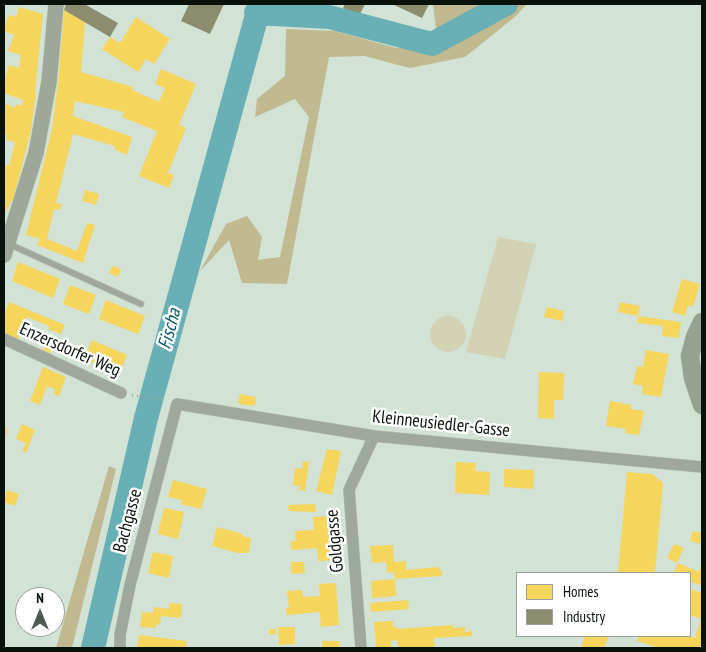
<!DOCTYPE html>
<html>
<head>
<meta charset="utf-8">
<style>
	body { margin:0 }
	#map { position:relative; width:706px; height:652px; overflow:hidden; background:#d2e2d4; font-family:"PT Sans Narrow",sans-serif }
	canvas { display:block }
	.frame { position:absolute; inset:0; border:5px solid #08120a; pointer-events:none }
	.legend { position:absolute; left:516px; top:572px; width:175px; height:65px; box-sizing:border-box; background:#fff; border:1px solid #9ca09d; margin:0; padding:6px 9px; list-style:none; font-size:15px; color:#08120a }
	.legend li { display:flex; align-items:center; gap:10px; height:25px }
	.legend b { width:25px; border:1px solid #9ca09d }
	.north { position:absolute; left:15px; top:587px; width:50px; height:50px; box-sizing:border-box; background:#fff; border:1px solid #9ca09d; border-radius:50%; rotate:0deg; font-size:14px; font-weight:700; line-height:20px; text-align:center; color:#08120a }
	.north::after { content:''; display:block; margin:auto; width:18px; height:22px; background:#4f5b51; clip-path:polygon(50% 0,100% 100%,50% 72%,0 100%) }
</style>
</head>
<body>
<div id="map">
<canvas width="706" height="652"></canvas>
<div class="frame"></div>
<ul class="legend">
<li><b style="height:14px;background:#f6d55c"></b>Homes</li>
<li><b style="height:14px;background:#8c8c6e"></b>Industry</li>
</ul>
<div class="north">N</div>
</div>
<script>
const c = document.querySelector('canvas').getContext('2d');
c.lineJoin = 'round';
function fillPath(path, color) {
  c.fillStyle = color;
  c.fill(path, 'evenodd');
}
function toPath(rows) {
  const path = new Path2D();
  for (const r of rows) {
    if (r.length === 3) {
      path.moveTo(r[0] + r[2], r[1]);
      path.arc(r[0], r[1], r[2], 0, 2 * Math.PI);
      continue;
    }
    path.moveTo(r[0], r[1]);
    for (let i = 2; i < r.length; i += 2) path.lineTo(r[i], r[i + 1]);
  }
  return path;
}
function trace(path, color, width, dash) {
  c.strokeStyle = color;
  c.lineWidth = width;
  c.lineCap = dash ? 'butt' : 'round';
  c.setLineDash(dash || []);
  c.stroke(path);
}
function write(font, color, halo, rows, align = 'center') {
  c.font = font + ' "PT Sans Narrow",sans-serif';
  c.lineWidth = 5;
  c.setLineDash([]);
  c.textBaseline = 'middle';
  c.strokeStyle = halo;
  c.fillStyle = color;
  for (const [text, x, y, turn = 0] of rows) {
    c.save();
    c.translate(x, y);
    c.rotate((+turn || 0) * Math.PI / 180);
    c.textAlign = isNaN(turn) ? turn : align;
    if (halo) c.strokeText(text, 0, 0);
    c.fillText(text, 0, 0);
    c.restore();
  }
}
const green = toPath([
	[498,237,536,244,505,359,466,352],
	[448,334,18]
]);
const forest = toPath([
	[433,4,527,4,516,16,465,57,410,68,364,56,329,57,287,284,242,283,229,240,200,271,226,224,247,216,262,237,258,260,280,257,309,117,295,99,255,117,257,99,285,76,286,29,335,31,396,48,443,45,436,29],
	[109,466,116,469,72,648,56,648]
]);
const homes = toPath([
	[19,7,43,14,35,91,36,92,31,131,13,200,12,200,4,215,4,164,9,166,15,142,6,140,7,135,4,133,4,103,15,108,16,104,22,106,23,100,4,93,4,81,9,65,19,68,21,55,8,51,14,35,4,31,4,27,9,15,16,17],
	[64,10,85,22,81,72,133,87,132,90,159,102,165,88,155,84,161,69,196,84,179,125,186,128,168,173,174,175,169,188,139,176,157,131,122,117,124,112,75,101,73,116,132,137,127,155,114,149,115,146,73,134,56,203,62,204,60,210,54,209,47,239,77,251,87,223,95,225,83,263,37,245,40,239,26,235,52,129,58,83],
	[136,17,170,39,154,64,146,59,138,72,102,49,110,37,120,43],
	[85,190,99,194,96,205,82,201],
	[18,262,60,279,53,298,12,281],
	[113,266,121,269,118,277,109,273],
	[682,279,700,284,693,307,688,305,685,316,672,312],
	[70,285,96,295,89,314,63,304],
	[106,300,145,316,138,334,99,319],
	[9,302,65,325,61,334,48,329,49,326,27,317,18,340,4,334,4,316],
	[620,302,640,306,638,316,618,312],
	[547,307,564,311,562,321,544,317],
	[638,316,681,322,679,338,662,336,663,326,637,323],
	[48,337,55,340,50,353,43,350],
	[92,340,127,355,119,374,84,359],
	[646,350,669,354,661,397,642,394,643,386,633,384,637,366,643,367],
	[43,367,66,377,59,396,53,394,55,389,47,386,40,405,30,401],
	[539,372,564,373,563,400,554,400,554,419,538,418],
	[240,394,256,397,255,406,238,404],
	[610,401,631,405,631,409,644,411,639,435,625,433,626,429,606,426],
	[22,424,35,430,26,453,22,451,26,443,16,439],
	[4,427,8,429,4,440],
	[327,449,341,451,332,495,316,491],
	[303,461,309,462,305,491,299,490,300,486,293,485,295,468,302,469],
	[456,462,476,463,475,471,490,472,489,495,455,493],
	[504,469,534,470,533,489,504,487],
	[627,472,652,474,663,483,655,573,618,573],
	[173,480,207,489,201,509,181,504,182,500,168,497],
	[7,490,19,494,15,506,4,502],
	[315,504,316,512,289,511,288,505],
	[164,508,184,512,178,539,158,534],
	[332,516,335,560,318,561,317,548,291,550,291,541,296,541,295,531,314,530,313,517],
	[217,527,243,534,242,536,251,538,249,553,238,553,212,546],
	[693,531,702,533,700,544,690,541],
	[674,544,684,548,677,563,667,558],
	[393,545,394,562,406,561,406,570,439,567,440,571,442,570,442,576,395,579,396,596,372,598,371,581,395,579,394,572,387,573,386,562,372,563,370,546],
	[153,552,173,556,169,578,148,573],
	[291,562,304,562,305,573,291,574],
	[702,562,702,585,690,582,690,573,673,573,678,563,699,572],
	[336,583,339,625,321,627,320,612,287,615,286,608,289,608,287,591,302,590,303,597,320,596,319,584],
	[690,589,702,593,702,648,659,648,637,641,639,636,689,636,695,638,701,619,690,615],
	[408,600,409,609,371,612,370,603],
	[170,603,182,604,181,618,161,616,160,625,156,624,156,628,140,627,142,612,153,613,154,607,169,609],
	[393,621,393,627,397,627,397,629,453,625,453,628,465,627,465,632,472,631,472,636,434,638,435,648,398,648,397,640,391,641,391,648,376,648,374,622],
	[278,627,295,627,295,644,279,645],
	[269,629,276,629,276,634,269,635],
	[139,635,187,641,186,648,137,648],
	[585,636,609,636,604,648,585,648,581,647],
	[322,641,339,641,340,648,322,648]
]);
const industry = toPath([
	[66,4,87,4,86,5,118,23,110,37,64,10],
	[189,4,224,4,210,34,181,21],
	[345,4,365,4,359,16,343,8],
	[392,4,429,4,422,18]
]);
const river = toPath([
	[256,13,329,17,432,44,506,4],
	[93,648,146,418,260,4]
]);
const path = toPath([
	[132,395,166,401]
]);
const service = toPath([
	[9,244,141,304]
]);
const minor = toPath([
	[4,339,121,393],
	[120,648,120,635,130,585,177,404,374,436,702,467],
	[361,648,349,490,374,436]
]);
const secondary = toPath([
	[4,255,36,153,49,82,56,4]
]);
const primary = toPath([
	[702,322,695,337,690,356,693,378,702,405]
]);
const streetNames = [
	["Enzersdorfer Weg",70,350,24],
	["Kleinneusiedler-Gasse",441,424,6],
	["Bachgasse",128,521,-75],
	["Goldgasse",335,541,-95]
];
const waterNames = [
	["Fischa",170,329,-75]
];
fillPath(green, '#d4d2b4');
fillPath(forest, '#c1b98f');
fillPath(homes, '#f6d55c');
fillPath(industry, '#8c8c6e');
trace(river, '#68b0b6', 24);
trace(service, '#b3bfb5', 7);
trace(minor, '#b3bfb5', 12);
trace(secondary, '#b3bfb5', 16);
trace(primary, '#b3bfb5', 19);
trace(path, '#9ca69a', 2.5, [1, 4]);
trace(service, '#a0a79d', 5.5);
trace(minor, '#a0a79d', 11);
trace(secondary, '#9fa69a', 15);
trace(primary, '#97a193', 18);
write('18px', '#08120a', '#fff', streetNames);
write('italic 19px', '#035964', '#fff', waterNames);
</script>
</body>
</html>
